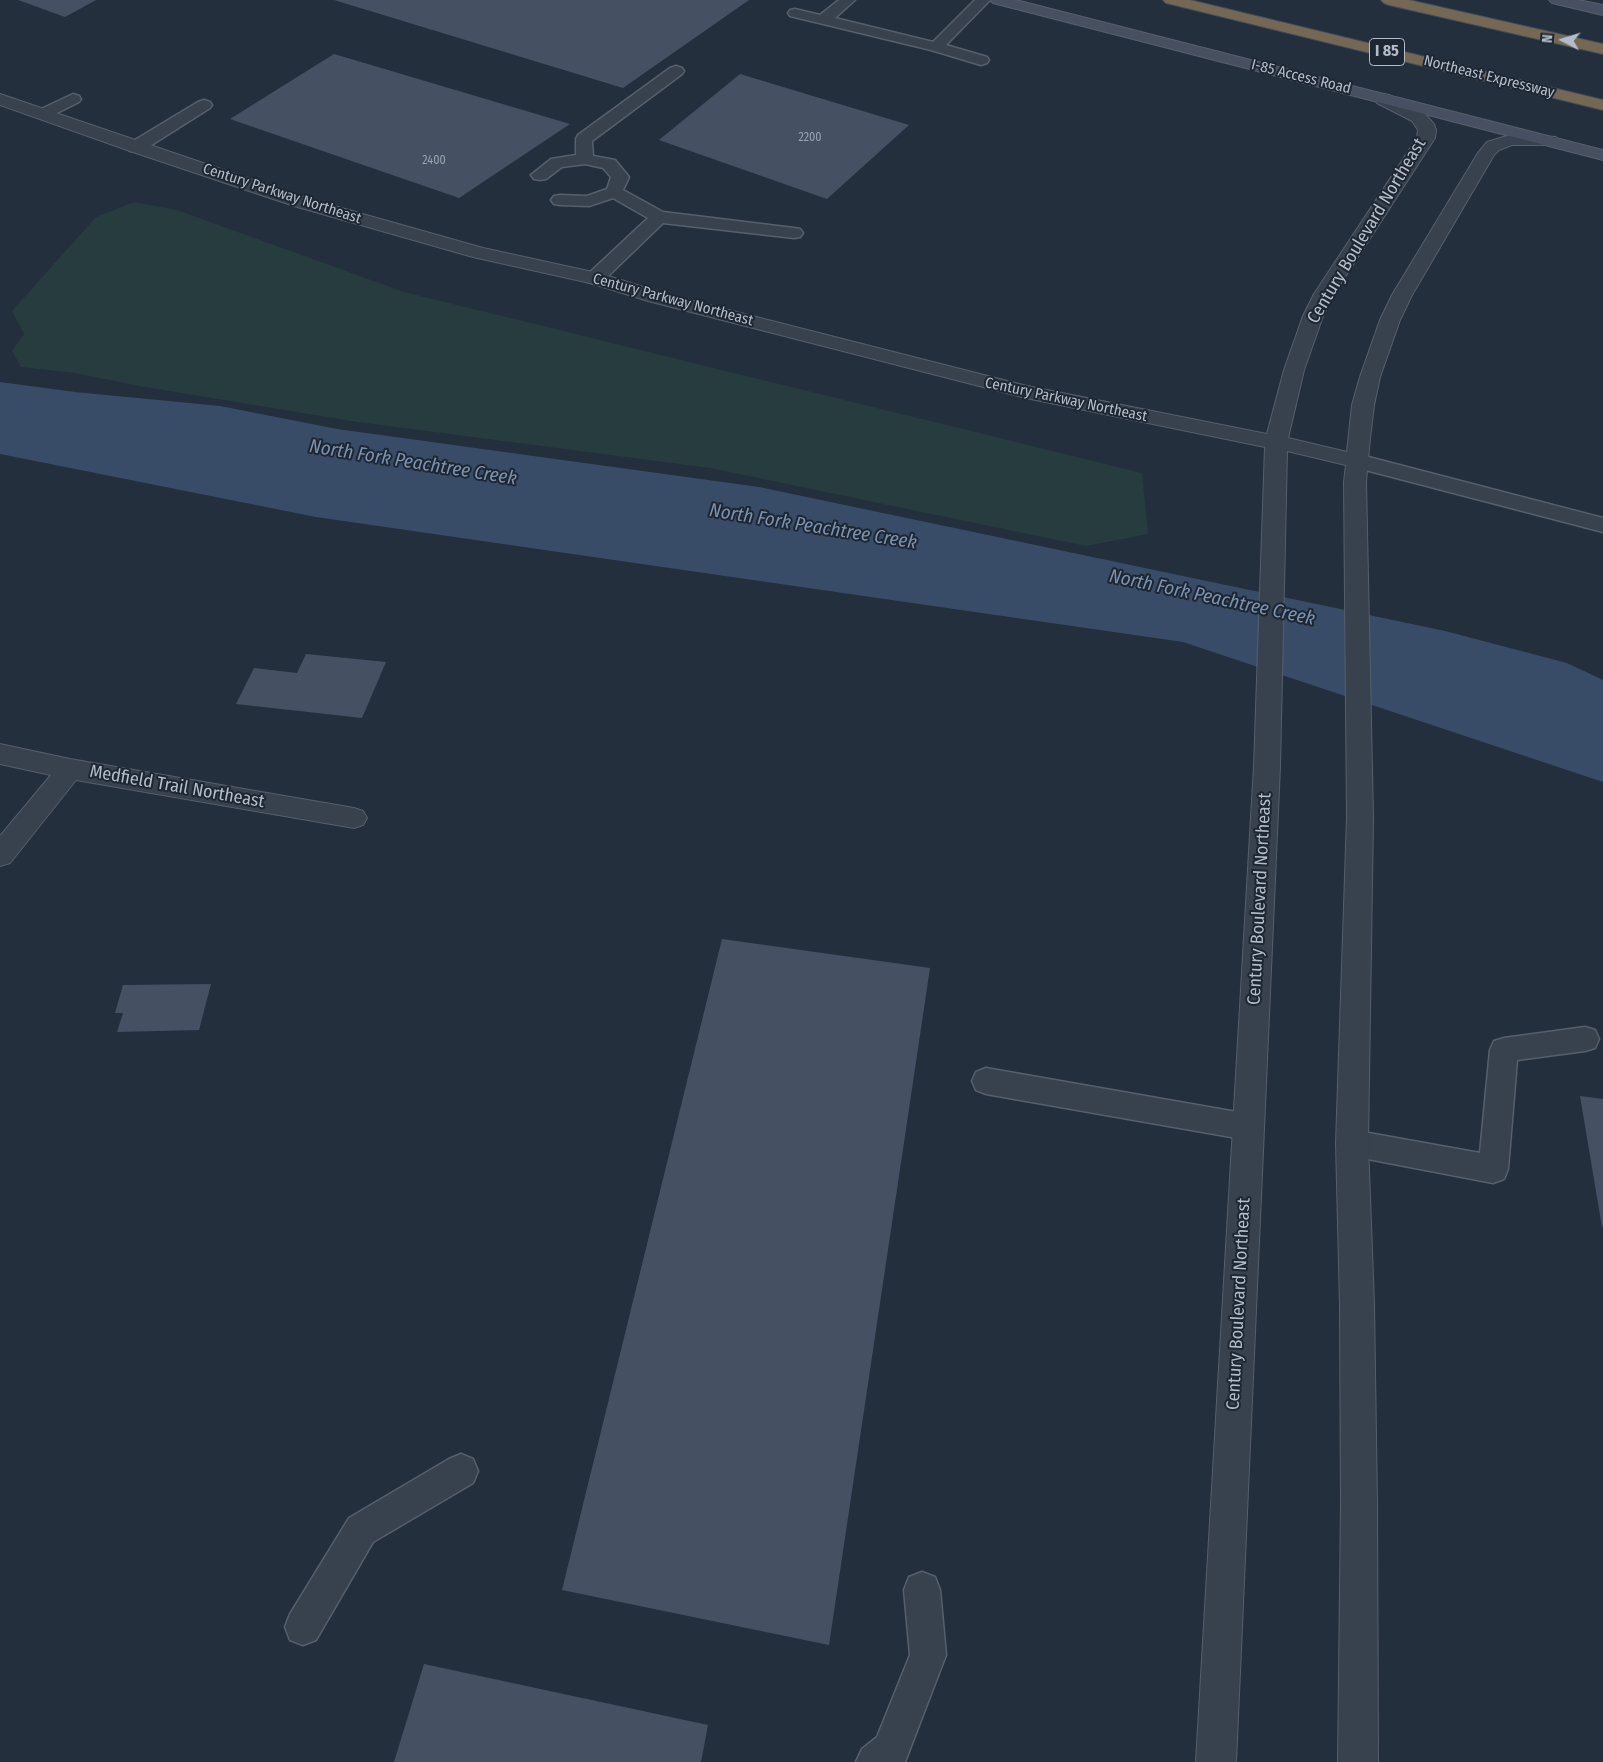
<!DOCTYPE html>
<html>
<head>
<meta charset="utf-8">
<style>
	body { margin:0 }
	#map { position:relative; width:1603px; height:1762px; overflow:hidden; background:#242f3e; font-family:"Fira Sans Condensed",sans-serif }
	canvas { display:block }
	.north { position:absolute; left:1538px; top:15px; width:50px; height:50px; -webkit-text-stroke:4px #1d2633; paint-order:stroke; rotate:275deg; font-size:14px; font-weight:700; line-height:20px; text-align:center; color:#b4bcc9 }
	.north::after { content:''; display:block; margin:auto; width:18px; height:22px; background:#b4bcc9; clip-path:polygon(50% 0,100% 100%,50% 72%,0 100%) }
</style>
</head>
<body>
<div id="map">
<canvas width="1603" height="1762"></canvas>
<div class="north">N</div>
</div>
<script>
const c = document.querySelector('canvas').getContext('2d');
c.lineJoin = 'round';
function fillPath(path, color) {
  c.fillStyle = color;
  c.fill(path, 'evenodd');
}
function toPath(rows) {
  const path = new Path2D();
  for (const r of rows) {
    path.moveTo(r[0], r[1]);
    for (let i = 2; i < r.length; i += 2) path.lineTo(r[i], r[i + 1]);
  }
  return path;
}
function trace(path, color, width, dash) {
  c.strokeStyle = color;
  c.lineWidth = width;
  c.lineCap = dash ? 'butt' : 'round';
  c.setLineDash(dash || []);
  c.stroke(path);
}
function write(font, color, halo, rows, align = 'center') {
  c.font = font + ' "Fira Sans Condensed",sans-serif';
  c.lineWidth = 4;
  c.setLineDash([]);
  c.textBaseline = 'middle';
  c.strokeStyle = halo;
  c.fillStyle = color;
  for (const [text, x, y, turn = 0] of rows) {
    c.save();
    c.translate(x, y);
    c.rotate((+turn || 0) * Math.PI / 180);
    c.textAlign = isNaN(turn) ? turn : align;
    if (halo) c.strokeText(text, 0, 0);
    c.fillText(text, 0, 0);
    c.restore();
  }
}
const green = toPath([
	[134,202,177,210,404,292,1142,473,1148,534,1086,546,710,468,358,422,145,387,75,373,21,367,12,351,24,334,12,311,96,217]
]);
const water = toPath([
	[0,382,75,392,220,406,337,429,759,487,1445,631,1567,663,1603,680,1603,782,1183,642,316,517,0,454]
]);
const building = toPath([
	[18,0,96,0,65,17],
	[334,0,749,0,623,88],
	[334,54,570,124,459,198,230,119],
	[740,74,909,125,827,199,659,140],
	[306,654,386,662,362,718,236,704,254,668,297,673],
	[722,939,930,968,829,1645,562,1590],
	[211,984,199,1030,117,1032,123,1013,115,1013,123,985],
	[1580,1096,1603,1099,1603,1227,1602,1227],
	[424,1664,708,1725,701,1762,394,1762]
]);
const lane = toPath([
	[839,0,855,0,835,18,933,42,975,0,990,0,946,45,987,57,989,60,987,63,981,65,931,50,790,16,788,13,790,10,795,9,820,15,839,0],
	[676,66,682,68,684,71,682,74,592,141,593,156,615,160,629,177,623,190,663,212,794,228,800,229,803,233,800,237,794,238,663,223,602,282,595,284,588,282,586,278,588,274,648,218,613,198,589,206,560,205,554,204,551,200,554,196,560,195,587,196,607,189,611,177,603,168,585,164,562,167,546,179,540,180,534,179,531,175,551,159,576,155,576,139,578,135,670,68,676,66],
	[73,94,79,96,81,99,79,102,49,117,43,119,37,117,35,114,37,111,73,94],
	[204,100,210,102,212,105,210,108,142,151,136,152,130,151,128,147,130,143,198,102,204,100],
	[1357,454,1603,518,1603,532,1350,466,1347,461,1350,456,1357,454],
	[1585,1027,1595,1030,1599,1039,1595,1048,1585,1051,1517,1060,1508,1169,1504,1179,1493,1183,1352,1156,1342,1152,1337,1143,1342,1134,1352,1130,1480,1153,1490,1050,1494,1041,1504,1038,1585,1027],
	[986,1068,1248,1114,1258,1118,1263,1127,1258,1136,1248,1140,986,1094,976,1090,972,1081,976,1072,986,1068],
	[461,1454,473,1459,478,1471,473,1483,373,1542,316,1640,303,1645,290,1640,285,1627,290,1614,349,1518,449,1459,461,1454],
	[922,1572,935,1577,940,1590,946,1655,905,1762,856,1762,862,1749,877,1737,910,1655,904,1590,909,1577,922,1572]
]);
const street = toPath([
	[0,94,306,198,483,248,602,274,662,293,1027,386,1267,434,1284,370,1303,316,1314,294,1417,138,1418,130,1412,121,1377,103,1375,99,1377,95,1383,94,1389,95,1424,113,1434,124,1436,130,1435,138,1334,294,1323,316,1304,370,1288,438,1347,452,1352,405,1360,377,1380,320,1392,295,1478,153,1487,142,1510,135,1556,137,1559,141,1556,145,1512,145,1499,150,1494,155,1412,295,1400,320,1380,377,1374,405,1370,438,1366,482,1373,817,1368,1143,1374,1305,1377,1504,1378,1762,1338,1762,1341,1504,1340,1305,1336,1143,1347,817,1344,482,1346,465,1287,451,1280,766,1236,1762,1196,1762,1254,766,1265,447,1026,398,648,301,590,283,473,257,294,206,130,151,0,105,0,94],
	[0,744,70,759,354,808,363,811,367,818,363,825,354,828,76,780,10,863,0,866,0,836,51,775,0,764,0,744]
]);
const secondary = toPath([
	[990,0,1016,0,1603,150,1603,160,993,3,990,0],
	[1549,0,1578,0,1603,5,1603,15,1552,3,1549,0]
]);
const highway = toPath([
	[1163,0,1190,0,1603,100,1603,110,1166,3,1163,0],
	[1381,0,1409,0,1603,44,1603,54,1389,5,1384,3,1381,0]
]);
const farNumbernames = [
	["2200",810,138],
	["2400",434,161]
];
const farStreetnames = [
	["I-85 Access Road",1301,77,14],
	["Northeast Expressway",1489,77,14],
	["Century Parkway Northeast",282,194,18],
	["Century Parkway Northeast",673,300,15],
	["Century Parkway Northeast",1066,400,12]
];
const shields = [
	[1387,52,35]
];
const shieldNames = [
	["I 85",1387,52]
];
const streetNames = [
	["Century Boulevard Northeast",1367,231,-59],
	["Medfield Trail Northeast",177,787,10],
	["Century Boulevard Northeast",1260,899,-87],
	["Century Boulevard Northeast",1239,1304,-87]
];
const waterNames = [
	["North Fork Peachtree Creek",413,463,9],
	["North Fork Peachtree Creek",813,527,9],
	["North Fork Peachtree Creek",1212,598,12]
];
fillPath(green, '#263c3f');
fillPath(water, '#394c67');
fillPath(building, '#455162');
trace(lane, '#565f6c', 3);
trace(street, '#565f6c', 2);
trace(secondary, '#565f6c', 2);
trace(highway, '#434c59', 2);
fillPath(lane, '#38414e');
fillPath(street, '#38414e');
fillPath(secondary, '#465061');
fillPath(highway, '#746855');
write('12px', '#98a1af', null, farNumbernames);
write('15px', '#b4bcc9', '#1d2633', farStreetnames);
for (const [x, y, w] of shields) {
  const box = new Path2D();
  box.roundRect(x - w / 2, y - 13.5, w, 27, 4);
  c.fillStyle = '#1d2633';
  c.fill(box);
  trace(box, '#b4bcc9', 1);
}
write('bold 16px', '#b4bcc9', null, shieldNames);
write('18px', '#b4bcc9', '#1d2633', streetNames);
write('italic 19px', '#7c92b1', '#1d2633', waterNames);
</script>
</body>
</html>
